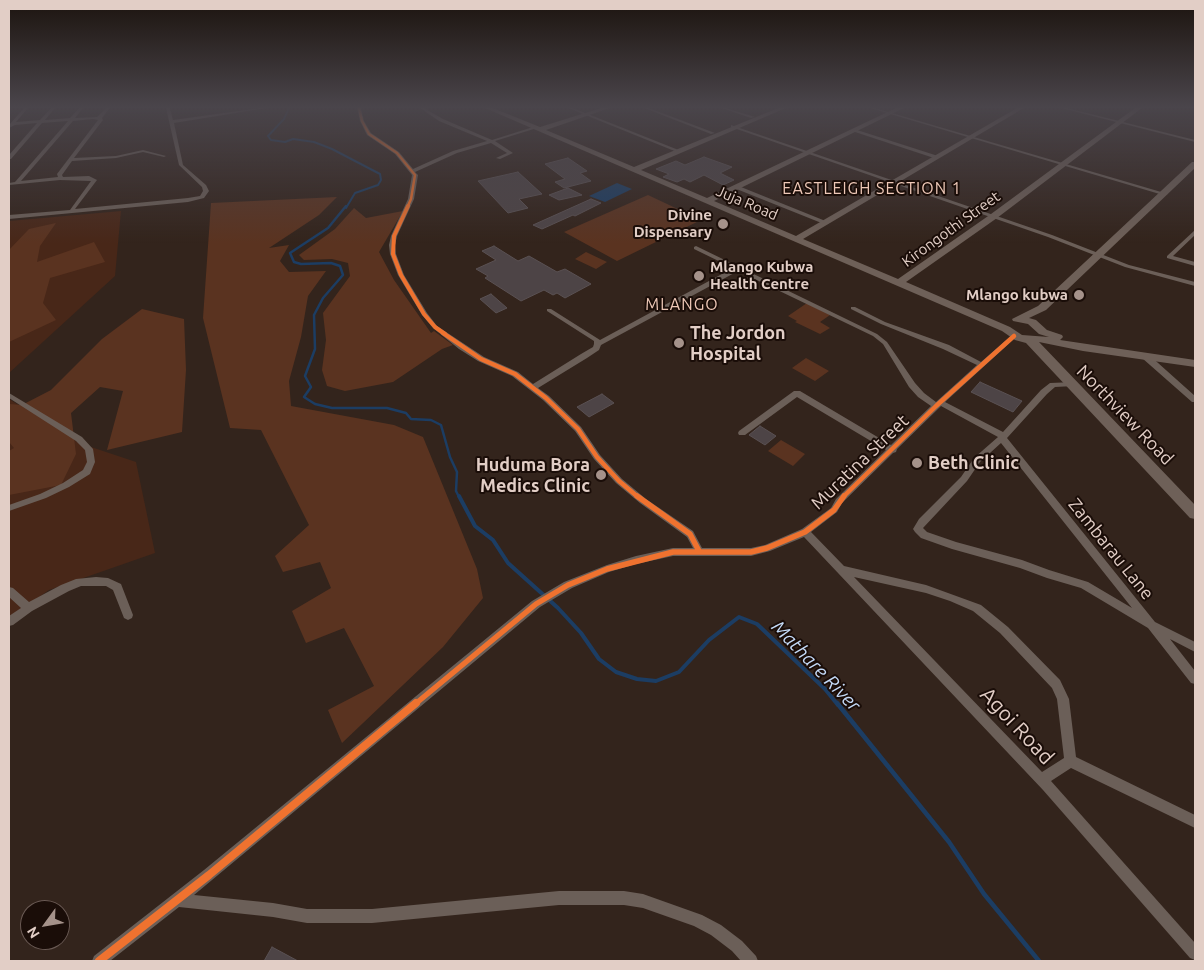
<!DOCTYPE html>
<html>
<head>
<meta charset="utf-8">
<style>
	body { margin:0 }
	#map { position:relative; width:1204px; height:970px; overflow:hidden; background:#33241c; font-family:Ubuntu,sans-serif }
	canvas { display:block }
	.frame { position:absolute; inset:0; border:10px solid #e2cec6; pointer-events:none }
	.north { position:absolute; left:20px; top:900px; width:50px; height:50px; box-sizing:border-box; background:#1a0d08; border:1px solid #6a5a54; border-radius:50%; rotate:238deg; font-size:14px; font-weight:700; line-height:20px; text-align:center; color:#e2cec6 }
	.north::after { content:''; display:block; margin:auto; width:18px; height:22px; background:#a5928a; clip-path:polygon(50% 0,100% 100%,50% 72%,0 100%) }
</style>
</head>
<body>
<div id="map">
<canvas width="1204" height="970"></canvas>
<div class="frame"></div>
<div class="north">N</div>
</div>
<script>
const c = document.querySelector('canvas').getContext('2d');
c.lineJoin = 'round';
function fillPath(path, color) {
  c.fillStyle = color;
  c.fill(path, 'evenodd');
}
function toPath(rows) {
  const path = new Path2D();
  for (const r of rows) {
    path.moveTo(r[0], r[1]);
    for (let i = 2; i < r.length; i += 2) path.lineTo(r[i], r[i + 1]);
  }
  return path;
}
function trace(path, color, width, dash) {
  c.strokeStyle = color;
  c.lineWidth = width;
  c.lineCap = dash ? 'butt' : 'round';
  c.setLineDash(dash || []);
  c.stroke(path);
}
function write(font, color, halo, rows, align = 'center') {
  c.font = font + ' Ubuntu,sans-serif';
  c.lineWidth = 4;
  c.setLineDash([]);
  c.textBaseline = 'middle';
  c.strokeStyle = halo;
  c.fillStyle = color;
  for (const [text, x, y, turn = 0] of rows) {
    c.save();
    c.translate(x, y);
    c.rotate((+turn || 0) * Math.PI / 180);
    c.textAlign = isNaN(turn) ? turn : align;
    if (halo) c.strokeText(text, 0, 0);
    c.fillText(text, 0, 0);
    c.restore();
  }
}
const built = toPath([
	[121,211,115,276,9,373,9,221],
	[9,399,79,443,136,462,155,553,49,590,9,618]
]);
const green = toPath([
	[648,195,701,220,617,261,564,232],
	[337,197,319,215,269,248,289,245,280,261,289,272,326,271,308,296,301,337,289,381,291,406,394,425,423,437,477,569,483,598,443,647,342,743,328,710,374,686,344,628,306,643,292,611,331,588,320,562,283,572,275,556,309,525,261,430,230,428,203,318,211,203],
	[354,208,366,218,403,211,379,252,394,280,431,333,434,331,453,345,442,349,393,382,345,391,327,386,322,370,326,340,323,313,350,276,348,263,332,259,304,260,299,255,335,229],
	[56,223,40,246,37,262,94,242,105,262,50,278,43,303,56,320,9,342,9,250,29,229],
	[586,252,607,262,596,269,575,259],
	[807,303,830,315,820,322,830,328,820,334,795,322,797,321,788,316],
	[142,309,184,319,186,370,182,432,107,450,123,391,100,387,71,413,76,454,61,485,9,495,9,451,14,448,9,442,9,404,22,405,51,390,102,339],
	[806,358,829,371,815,381,792,368],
	[781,440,805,454,793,466,768,451]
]);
const water = toPath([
	[617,183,632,189,605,202,589,196]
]);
const streamFar3 = toPath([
	[289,108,284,119,268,136,271,140,285,142,293,139,314,142,332,149,380,174,381,180,378,185,355,193,346,208]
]);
const streamFar2 = toPath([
	[346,206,328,228,290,253,294,262,301,264,331,263,340,266,343,275,323,298,314,315,315,349,305,376,311,387,304,397,315,404,332,408,387,408,406,413,411,419,431,420,441,425,450,457,457,472,456,491,459,497]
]);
const streamFar1 = toPath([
	[459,496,475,526,493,540,508,563,558,608,581,633,599,659,616,672,637,679,656,681,679,672,709,640,739,617,757,624,825,689,838,705]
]);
const stream = toPath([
	[837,703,949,842,984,894,1039,961]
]);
const building = toPath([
	[704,157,732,167,720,173,734,180,723,185,704,175,690,182,684,179,677,182,663,177,669,174,656,169,676,161,685,165,704,157],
	[568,158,587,171,580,173,591,181,564,188,555,182,565,179,545,164,568,158],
	[518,172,542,194,519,199,528,208,508,213,478,181,518,172],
	[568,188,582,195,559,200,549,195,568,188],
	[591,199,601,203,575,216,573,215,542,229,533,225,591,199],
	[494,246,518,261,529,256,557,272,565,269,591,284,565,298,557,293,553,295,544,290,521,301,485,278,488,276,476,269,496,260,482,251,494,246],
	[491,294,507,308,496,313,480,299,491,294],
	[980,382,1022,401,1013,412,971,392,980,382],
	[602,394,614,403,589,417,577,407,602,394],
	[760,426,776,436,765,445,749,435,760,426],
	[272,947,298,961,264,961,272,947]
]);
const street = toPath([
	[24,108,28,108,16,122,40,120,51,108,55,108,45,120,70,118,79,108,83,108,75,118,97,117,106,108,110,108,102,118,103,120,74,158,116,156,143,150,166,156,164,157,143,152,116,158,72,161,62,175,63,177,89,176,97,180,75,209,188,198,200,196,203,191,202,187,179,165,166,108,170,108,173,120,259,108,267,108,174,123,183,165,206,185,209,191,204,198,188,202,9,219,9,215,70,210,91,181,60,180,9,185,9,183,15,182,68,121,42,123,11,159,9,159,9,155,37,123,15,125,9,128,9,125,24,108],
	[93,119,98,120,57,174,58,177,21,181,73,121,93,119],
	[357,108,361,108,364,121,371,133,399,152,413,169,453,151,487,141,439,121,420,108,424,108,443,119,492,140,533,127,537,128,495,141,513,153,500,159,496,158,507,153,491,143,457,153,415,172,418,175,414,199,397,236,395,245,396,254,404,275,427,313,437,326,484,357,518,372,533,384,581,354,593,347,594,344,594,341,547,311,547,309,551,309,600,340,733,268,694,249,694,247,696,246,877,334,887,342,915,383,924,393,936,402,977,365,943,349,881,324,851,309,851,307,855,307,885,322,949,345,981,362,1012,335,1016,335,1016,337,945,402,1003,432,1041,390,1050,383,1074,382,1075,384,1074,386,1055,387,1047,394,1007,438,1155,622,1195,642,1195,652,1170,639,1195,671,1195,684,1191,683,1148,628,1081,588,1047,578,1020,568,952,549,921,538,915,532,913,529,919,519,961,477,974,458,998,437,941,406,897,449,896,452,893,453,842,503,837,512,811,532,844,566,926,585,981,605,1008,627,1060,680,1069,699,1076,757,1195,815,1195,828,1071,768,1051,781,1195,943,1195,960,1190,958,1043,790,804,537,770,551,751,556,673,556,636,564,609,572,572,588,540,607,194,895,273,903,307,909,372,909,559,891,624,891,643,894,702,915,721,925,742,941,756,956,758,961,741,961,732,951,711,935,694,926,643,908,624,905,559,905,372,923,307,923,273,917,179,907,110,961,92,961,94,956,204,870,532,601,564,582,607,565,636,556,673,548,693,548,687,537,640,503,616,483,594,459,575,431,543,400,512,376,478,361,459,349,433,328,422,315,398,275,390,254,389,245,391,236,408,199,412,175,395,154,367,135,360,121,357,108],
	[738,271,873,336,883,344,909,387,918,397,931,406,891,445,800,391,794,391,739,431,738,433,739,435,745,435,797,397,886,450,836,499,831,508,802,529,765,545,751,548,702,548,693,531,646,499,622,479,600,455,581,427,549,396,538,388,587,358,599,350,601,345,738,271],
	[1001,443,1132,608,1088,582,1049,570,1022,560,956,542,927,532,923,528,967,481,980,462,1001,443],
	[854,577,926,593,950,601,973,611,1000,633,1052,688,1057,699,1064,758,1042,772,854,577],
	[568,108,573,108,681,151,677,152,568,108],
	[644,108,649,108,715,133,711,134,644,108],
	[721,108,726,108,755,117,751,118,721,108],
	[870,108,875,108,1168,194,1163,195,870,108],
	[1061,108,1067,108,1195,140,1195,142,1061,108],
	[731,125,1052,235,1129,265,1195,282,1195,286,1125,267,1048,237,731,127,731,125],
	[854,129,938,156,938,157,934,158,852,131,854,129],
	[736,185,828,222,829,223,824,224,734,188,733,187,736,185],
	[1195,230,1195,235,1173,256,1195,262,1195,266,1167,258,1167,256,1195,230],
	[1142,354,1148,354,1195,396,1195,402,1192,402,1142,358,1142,354],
	[9,393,82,437,93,449,95,462,90,474,69,487,46,498,9,511,9,505,40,494,63,483,83,470,87,462,85,450,76,441,9,398,9,393],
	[96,577,108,578,121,584,133,615,132,618,128,620,124,618,113,590,106,586,81,586,69,591,32,611,13,625,9,626,9,616,21,608,9,597,9,587,13,588,29,602,61,585,76,579,96,577]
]);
const secondary = toPath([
	[485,108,493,108,540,127,601,108,610,108,546,130,634,167,778,108,786,108,641,170,707,198,896,108,904,108,714,201,796,236,1017,108,1024,108,803,239,898,279,991,214,1135,108,1142,108,997,218,906,282,1010,327,1022,335,1049,337,1039,334,1028,324,1013,321,1012,319,1038,306,1192,162,1195,162,1195,168,1046,310,1029,318,1036,320,1047,330,1062,335,1063,337,1060,340,1195,360,1195,367,1083,351,1039,342,1195,505,1195,519,1190,518,1026,343,1015,340,1002,331,485,108]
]);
const cyclewayFar4 = toPath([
	[359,108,362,121,369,134,397,153,415,175,411,199,407,208]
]);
const cyclewayFar3 = toPath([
	[408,206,394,236,393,254,401,275,424,314,435,327,445,334]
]);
const cyclewayFar2 = toPath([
	[443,333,481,359,515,374,546,398,578,429,597,457,619,481,638,497],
	[843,497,936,406,1014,336]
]);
const cyclewayFar1 = toPath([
	[637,496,690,534,699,551],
	[414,705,536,604,568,585,607,569,673,552,751,552,767,548,805,532,834,510,844,496]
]);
const cycleway = toPath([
	[99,961,209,875,416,703]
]);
const markers = [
	[723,224,6,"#a5928a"],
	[699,276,6,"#a5928a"],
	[1079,295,6,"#a5928a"],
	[679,343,6,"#a5928a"],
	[917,463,6,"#a5928a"],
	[601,475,6,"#a5928a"]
];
const farStreetnames = [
	["Juja Road",747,203,23],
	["Kirongothi Street",951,229,-36]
];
const farPoinames = [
	["Divine",712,215],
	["Dispensary",712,232],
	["Mlango Kubwa",710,267,"left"],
	["Health Centre",710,284,"left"],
	["Mlango kubwa",1068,295]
];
const farQuarternames = [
	["EASTLEIGH SECTION 1",872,189],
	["MLANGO",682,305]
];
const poiNames = [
	["The Jordon",690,333],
	["Hospital",690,354],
	["Beth Clinic",928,463],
	["Huduma Bora",590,465,"right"],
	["Medics Clinic",590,486,"right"]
];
const streetNames = [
	["Northview Road",1125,415,46],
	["Muratina Street",860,462,-44],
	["Zambarau Lane",1111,549,51]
];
const waterNames = [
	["Mathare River",816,666,46]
];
const nearStreetnames = [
	["Agoi Road",1017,726,47]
];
fillPath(built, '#482718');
fillPath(green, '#5a3320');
fillPath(water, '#1c3d63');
trace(streamFar3, '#1c3d63', 2);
trace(streamFar2, '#1c3d63', 2.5);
trace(streamFar1, '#1c3d63', 4);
trace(stream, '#1c3d63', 4.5);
fillPath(building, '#4d4446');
trace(building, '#5a5153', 1);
fillPath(street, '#6b5f58');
fillPath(secondary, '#6e6058');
trace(cyclewayFar4, '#ef722f', 2.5);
trace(cyclewayFar3, '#ef722f', 4);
trace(cyclewayFar2, '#ef722f', 4.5);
trace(cyclewayFar1, '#ef722f', 5.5);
trace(cycleway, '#ef722f', 8);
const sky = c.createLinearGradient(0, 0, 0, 243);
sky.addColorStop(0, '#1c140f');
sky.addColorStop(0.44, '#4a454b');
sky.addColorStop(1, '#4a454b00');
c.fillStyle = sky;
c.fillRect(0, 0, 1204, 243);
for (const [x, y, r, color] of markers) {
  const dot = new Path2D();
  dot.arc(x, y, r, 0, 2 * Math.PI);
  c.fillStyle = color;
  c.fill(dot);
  trace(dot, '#1a0d08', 2);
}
write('15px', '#e2cec6', '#1a0d08', farStreetnames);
write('bold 15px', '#e2cec6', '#1a0d08', farPoinames, 'right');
c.letterSpacing = '1px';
write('16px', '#eec8b7', '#1a0d08', farQuarternames);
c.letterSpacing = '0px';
write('bold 18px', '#e2cec6', '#1a0d08', poiNames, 'left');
write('18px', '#e2cec6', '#1a0d08', streetNames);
write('italic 19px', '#c4daf7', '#1a0d08', waterNames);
write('21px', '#e2cec6', '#1a0d08', nearStreetnames);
</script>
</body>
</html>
